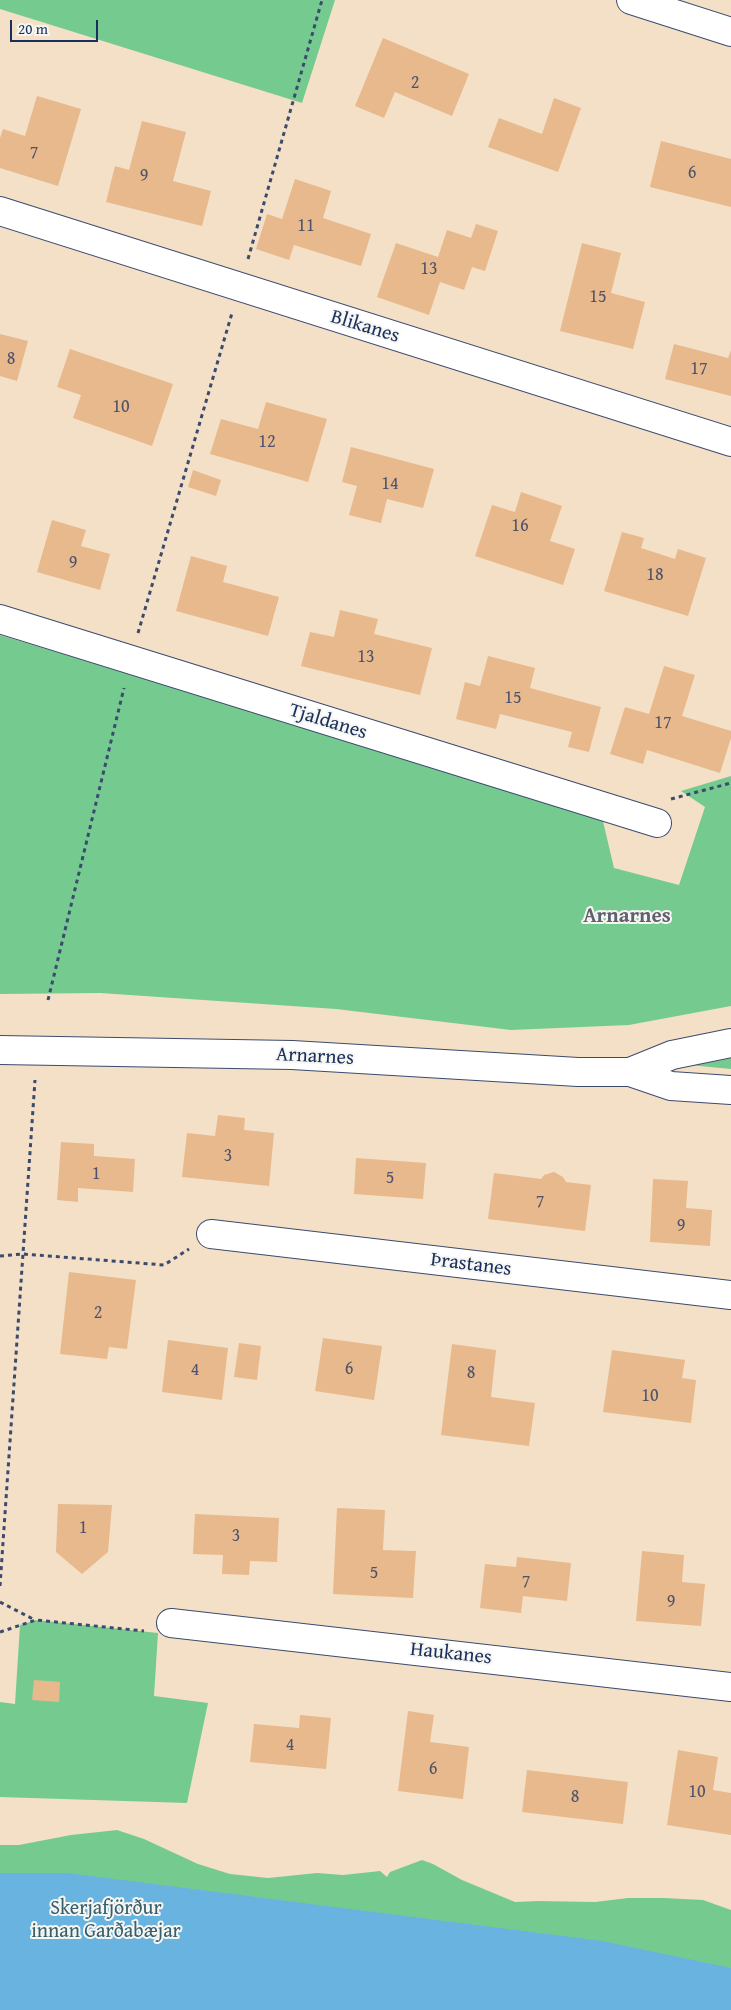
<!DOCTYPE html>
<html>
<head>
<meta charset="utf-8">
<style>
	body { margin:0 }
	#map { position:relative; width:731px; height:2010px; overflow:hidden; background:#f4e0c7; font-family:"Gentium Book Plus",serif }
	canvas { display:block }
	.scale { position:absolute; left:10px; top:20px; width:88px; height:22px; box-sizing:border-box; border:2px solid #1b2f5e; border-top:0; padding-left:6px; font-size:15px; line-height:18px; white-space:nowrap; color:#1b2f5e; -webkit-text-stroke:4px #f6f6f2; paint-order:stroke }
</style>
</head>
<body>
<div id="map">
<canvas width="731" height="2010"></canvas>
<div class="scale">20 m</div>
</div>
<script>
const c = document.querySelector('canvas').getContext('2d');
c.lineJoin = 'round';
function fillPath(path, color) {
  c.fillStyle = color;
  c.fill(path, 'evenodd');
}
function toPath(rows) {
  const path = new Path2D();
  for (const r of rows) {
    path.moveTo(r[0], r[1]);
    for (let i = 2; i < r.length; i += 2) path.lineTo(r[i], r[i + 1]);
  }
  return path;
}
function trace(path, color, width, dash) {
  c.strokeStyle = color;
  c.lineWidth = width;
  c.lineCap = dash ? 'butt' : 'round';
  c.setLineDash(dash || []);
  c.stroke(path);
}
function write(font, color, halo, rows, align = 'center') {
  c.font = font + ' "Gentium Book Plus",serif';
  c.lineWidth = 4;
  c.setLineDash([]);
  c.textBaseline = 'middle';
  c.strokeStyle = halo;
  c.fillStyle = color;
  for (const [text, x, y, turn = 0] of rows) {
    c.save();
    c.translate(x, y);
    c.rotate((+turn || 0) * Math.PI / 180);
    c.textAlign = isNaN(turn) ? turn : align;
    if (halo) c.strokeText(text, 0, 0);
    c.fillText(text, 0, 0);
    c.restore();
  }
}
const green = toPath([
	[0,0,335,0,302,103,0,9],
	[0,635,602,817,614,868,679,885,705,807,681,791,731,776,731,1006,629,1025,511,1030,336,1009,100,993,0,994],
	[731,1058,731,1069,689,1065],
	[36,1620,158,1633,154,1696,208,1703,187,1803,0,1797,0,1702,15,1704,20,1625],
	[117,1830,144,1839,198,1864,230,1874,268,1878,317,1873,343,1875,380,1871,387,1877,390,1872,422,1860,433,1864,462,1880,515,1902,538,1901,595,1902,628,1898,664,1898,703,1900,731,1910,731,2010,0,2010,0,1845,19,1845,71,1835]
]);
const water = toPath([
	[0,1873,67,1873,602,1941,731,1968,731,2010,0,2010]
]);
const building = toPath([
	[383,38,469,74,452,116,395,92,384,118,355,106],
	[37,96,81,109,58,186,0,168,0,138,3,129,25,136],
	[554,98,581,108,558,172,488,147,499,118,542,134],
	[142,121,186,132,173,181,211,191,202,226,106,202,115,166,129,170],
	[661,141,731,159,731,207,650,187],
	[295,179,331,191,323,218,371,234,361,266,294,245,289,260,256,249,267,214,282,219],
	[476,224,498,231,485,271,472,267,464,290,440,282,429,315,377,297,396,243,438,257,447,230,471,238],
	[582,243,621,253,611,293,645,302,633,349,560,331],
	[0,334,28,341,17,381,0,376],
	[674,344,728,358,731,350,731,396,665,379],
	[70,349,173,384,152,446,73,418,81,395,57,387],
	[266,402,327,419,308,482,210,454,221,419,258,429],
	[351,447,434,469,423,508,387,499,381,523,349,515,357,486,342,482],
	[193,470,221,480,216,496,188,487],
	[521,492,562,506,550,541,575,549,563,585,475,556,492,505,515,512],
	[52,520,86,530,81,546,110,554,100,590,37,572],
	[622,532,644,538,641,548,675,559,678,549,706,558,688,616,604,591],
	[191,556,227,566,223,582,279,597,268,636,176,611],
	[340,610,378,619,374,634,432,648,420,695,301,666,310,632,334,637],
	[488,656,535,668,530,688,601,707,589,752,568,747,572,732,500,714,496,729,456,719,465,682,480,686],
	[664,666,695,675,682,716,731,731,731,738,720,773,647,750,643,764,610,754,625,707,649,714],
	[218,1115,245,1118,244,1130,274,1133,269,1186,182,1177,187,1133,215,1136],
	[61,1142,94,1144,94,1156,135,1159,133,1192,78,1188,78,1202,57,1200],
	[356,1158,426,1163,423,1199,354,1194],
	[554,1172,563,1177,566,1182,591,1185,585,1231,488,1219,494,1173,541,1179,544,1175],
	[653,1179,688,1181,686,1208,712,1210,710,1246,650,1242],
	[69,1272,136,1280,127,1349,109,1347,107,1359,60,1354],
	[323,1338,382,1346,374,1400,315,1391],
	[168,1340,228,1348,222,1400,162,1392],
	[239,1343,261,1346,257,1380,234,1377],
	[452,1344,496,1350,491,1397,535,1403,529,1446,441,1435],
	[612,1350,685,1360,682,1378,696,1380,691,1423,603,1412],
	[58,1504,112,1505,108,1552,82,1574,56,1552],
	[337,1508,385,1510,383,1550,416,1551,413,1598,333,1594],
	[195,1514,279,1518,277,1562,250,1561,249,1575,222,1574,223,1555,193,1554],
	[642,1551,684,1555,682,1582,705,1584,701,1626,636,1621],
	[517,1557,571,1563,567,1601,523,1596,521,1613,480,1608,485,1564,516,1567],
	[34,1680,60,1682,59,1702,32,1700],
	[408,1711,434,1715,430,1742,469,1747,463,1799,398,1791],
	[300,1715,331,1718,326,1769,250,1762,254,1724,299,1728],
	[678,1750,718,1757,713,1790,731,1793,731,1835,667,1825],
	[527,1770,628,1782,623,1824,522,1812]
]);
const path = toPath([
	[248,259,322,0],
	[138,633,232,313],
	[671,799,731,783],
	[48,1000,124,688],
	[0,1256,23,1254,164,1265,189,1249],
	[0,1586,35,1080],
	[0,1602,35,1620],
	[0,1632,36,1620,144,1631]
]);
const minor = toPath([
	[631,0,731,32],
	[0,211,731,442],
	[0,619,657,823],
	[211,1234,731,1295],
	[171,1623,731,1687]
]);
const tertiary = toPath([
	[0,1050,292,1055,578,1072,630,1072,671,1086,731,1090],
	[630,1072,672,1055,731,1043]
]);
const numberNames = [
	["2",415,83],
	["7",34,153],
	["6",692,173],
	["9",144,176],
	["11",306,226],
	["13",429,269],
	["15",598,297],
	["8",11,359],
	["17",699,369],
	["10",121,407],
	["12",267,442],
	["14",390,484],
	["16",520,526],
	["9",73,563],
	["18",655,575],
	["13",366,657],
	["15",513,698],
	["17",663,723],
	["3",228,1156],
	["1",96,1174],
	["5",390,1178],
	["7",540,1202],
	["9",681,1226],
	["2",98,1313],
	["6",349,1369],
	["4",195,1370],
	["8",471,1373],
	["10",650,1396],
	["1",83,1528],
	["3",236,1536],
	["5",374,1573],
	["7",526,1582],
	["9",671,1602],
	["4",290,1745],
	["6",433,1769],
	["10",697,1792],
	["8",575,1797]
];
const streetNames = [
	["Blikanes",365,327,17],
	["Tjaldanes",328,722,17],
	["Arnarnes",315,1057,3],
	["Þrastanes",471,1265,7],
	["Haukanes",451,1654,6]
];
const parkNames = [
	["Skerjafjörður",106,1909],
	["innan Garðabæjar",106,1932]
];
const neighbourhoodNames = [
	["Arnarnes",627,917]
];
fillPath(green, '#75cb8f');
fillPath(water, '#69b3e1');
fillPath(building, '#e7b98d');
trace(minor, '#3c4a6e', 30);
trace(tertiary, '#3c4a6e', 30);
trace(path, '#3c4a6e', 3, [4, 4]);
trace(minor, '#fff', 28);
trace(tertiary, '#fff', 28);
write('18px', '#4e526a', null, numberNames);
write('20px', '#1b2f5e', '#f6f6f2', streetNames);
write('20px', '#365e6d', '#f6f6f2', parkNames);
write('bold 21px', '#625f6e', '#f6f6f2', neighbourhoodNames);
</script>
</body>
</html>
